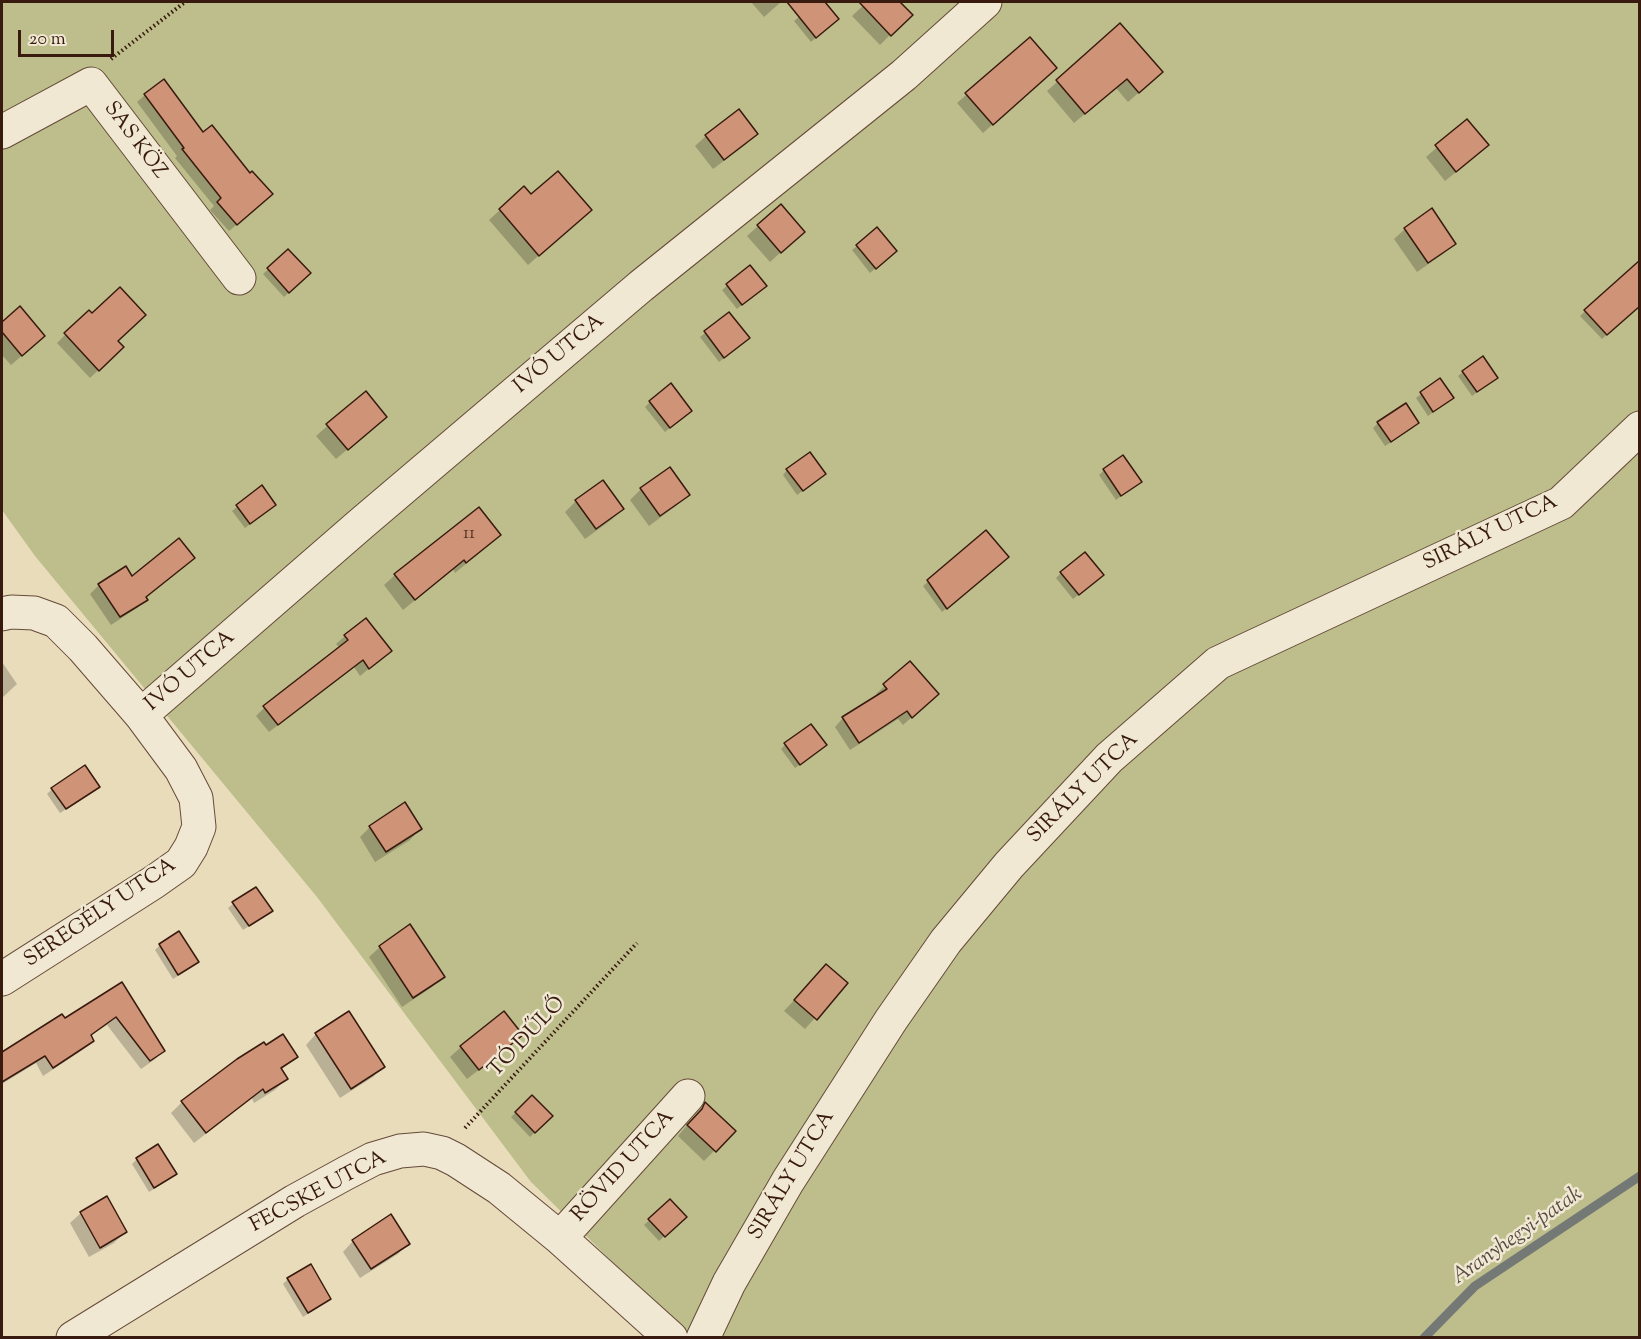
<!DOCTYPE html>
<html>
<head>
<meta charset="utf-8">
<style>
	body { margin:0 }
	#map { position:relative; width:1641px; height:1339px; overflow:hidden; background:#e8dcbb; font-family:"Sorts Mill Goudy",serif }
	canvas { display:block }
	.frame { position:absolute; inset:0; border:3px solid #391a0e; pointer-events:none }
	.scale { position:absolute; left:18px; top:30px; width:96px; height:27px; box-sizing:border-box; border:3px solid #391a0e; border-top:0; padding-left:8px; font-size:18px; line-height:21px; white-space:nowrap; color:#391a0e; -webkit-text-stroke:4px #f0e8d3; paint-order:stroke }
</style>
</head>
<body>
<div id="map">
<canvas width="1641" height="1339"></canvas>
<div class="frame"></div>
<div class="scale">20 m</div>
</div>
<script>
const c = document.querySelector('canvas').getContext('2d');
c.lineJoin = 'round';
function fillPath(path, color) {
  c.fillStyle = color;
  c.fill(path, 'evenodd');
}
function toPath(rows) {
  const path = new Path2D();
  for (const r of rows) {
    path.moveTo(r[0], r[1]);
    for (let i = 2; i < r.length; i += 2) path.lineTo(r[i], r[i + 1]);
  }
  return path;
}
function trace(path, color, width, dash) {
  c.strokeStyle = color;
  c.lineWidth = width;
  c.lineCap = dash ? 'butt' : 'round';
  c.setLineDash(dash || []);
  c.stroke(path);
}
function write(font, color, halo, rows, align = 'center') {
  c.font = font + ' "Sorts Mill Goudy",serif';
  c.lineWidth = 5;
  c.setLineDash([]);
  c.textBaseline = 'middle';
  c.strokeStyle = halo;
  c.fillStyle = color;
  for (const [text, x, y, turn = 0] of rows) {
    c.save();
    c.translate(x, y);
    c.rotate((+turn || 0) * Math.PI / 180);
    c.textAlign = isNaN(turn) ? turn : align;
    if (halo) c.strokeText(text, 0, 0);
    c.fillText(text, 0, 0);
    c.restore();
  }
}
const green = toPath([
	[2,2,1639,2,1639,1337,689,1337,531,1182,317,897,35,556,2,510]
]);
const shadow = toPath([
	[751,2,781,2,764,17],
	[817,2,823,2,837,19,811,42,794,21],
	[867,2,898,2,910,15,880,45,852,16],
	[1120,25,1151,82,1128,102,1116,88,1074,123,1047,91],
	[1030,39,1046,77,983,133,957,103],
	[145,95,203,134,264,202,229,231,210,210,214,206,175,158,177,156,137,102],
	[1467,121,1477,155,1445,181,1426,157],
	[756,134,745,145,713,169,695,146,706,136],
	[524,188,531,196,579,220,528,265,489,220],
	[758,226,803,232,770,262,747,236],
	[1405,229,1454,244,1443,254,1417,272,1394,239],
	[857,246,890,256,870,273,852,250],
	[288,251,309,273,284,297,263,274],
	[750,267,760,290,737,309,722,290],
	[1630,270,1640,304,1602,339,1580,316],
	[20,308,33,346,11,365,2,355,2,324],
	[88,312,122,347,90,378,57,343],
	[729,314,743,343,719,362,700,337],
	[1463,372,1491,382,1472,396,1458,376],
	[1439,380,1447,402,1428,416,1416,398],
	[365,393,374,427,336,459,316,436],
	[650,402,685,415,665,432,645,407],
	[1378,423,1417,423,1413,428,1385,446,1373,428],
	[787,470,819,479,797,495,783,475],
	[1104,470,1140,482,1116,500,1099,475],
	[602,482,622,509,611,520,585,539,565,512,576,501],
	[261,487,269,510,245,528,232,511],
	[641,489,688,495,677,505,649,526,630,500],
	[479,509,499,535,489,545,455,573,453,569,403,610,384,585,395,575],
	[986,532,1003,562,942,612,923,586],
	[184,566,145,598,146,599,137,608,111,625,90,594,99,585],
	[1061,573,1097,580,1073,599,1056,578],
	[345,636,390,651,360,676,354,667,269,732,256,716,264,708,340,648,336,644],
	[2,662,17,684,2,698],
	[909,663,929,702,903,725,898,719,850,750,835,727,843,718,878,696,876,694],
	[785,745,820,750,795,768,781,749],
	[98,787,93,792,60,813,47,794,52,789],
	[370,827,420,829,410,840,375,862,360,837],
	[233,904,266,915,243,930,228,908],
	[160,945,197,962,192,967,173,979,155,950],
	[380,947,443,977,432,987,402,1007,369,957],
	[826,966,846,983,805,1029,784,1011],
	[122,984,163,1051,154,1060,141,1069,107,1025,90,1036,93,1041,84,1049,43,1076,36,1063,2,1084,2,1054,62,1016,65,1020],
	[316,1034,383,1066,373,1077,340,1098,306,1045],
	[521,1035,511,1045,467,1079,450,1057,461,1047],
	[266,1047,296,1057,281,1070,286,1079,275,1090,254,1103,252,1098,194,1143,171,1113,182,1102,237,1060],
	[532,1097,551,1116,530,1137,511,1117],
	[705,1104,734,1131,704,1161,678,1136],
	[137,1159,175,1174,170,1179,149,1192,132,1164],
	[670,1201,685,1217,659,1241,644,1225],
	[81,1213,125,1232,114,1243,89,1257,70,1223],
	[353,1241,408,1243,398,1254,360,1278,343,1252],
	[288,1279,330,1299,325,1303,303,1317,283,1284]
]);
const stream = toPath([
	[1424,1338,1475,1286,1640,1176]
]);
const building = toPath([
	[787,2,825,2,839,19,816,38,787,2],
	[859,2,900,2,913,15,891,36,859,2],
	[1120,23,1163,72,1139,93,1127,79,1085,114,1056,80,1120,23],
	[1030,37,1057,68,993,125,965,93,1030,37],
	[164,79,203,132,212,125,250,173,252,171,273,194,237,225,217,202,221,198,182,149,184,148,144,94,164,79],
	[739,109,758,134,724,160,705,135,739,109],
	[1467,119,1489,145,1456,172,1435,145,1467,119],
	[558,171,592,210,539,256,499,209,524,186,531,194,558,171],
	[781,204,805,232,781,253,757,225,781,204],
	[1432,208,1456,244,1428,263,1404,228,1432,208],
	[877,227,897,251,876,269,856,245,877,227],
	[288,249,311,273,289,293,267,268,288,249],
	[1640,260,1640,306,1607,335,1584,310,1640,260],
	[750,265,767,286,742,305,726,284,750,265],
	[120,287,146,315,118,341,124,347,99,371,64,333,89,310,92,313,120,287],
	[20,306,45,336,22,356,2,332,2,322,20,306],
	[729,312,750,338,724,358,704,331,729,312],
	[1483,356,1498,378,1477,392,1462,371,1483,356],
	[1440,378,1454,398,1433,412,1420,392,1440,378],
	[671,383,692,411,670,428,649,401,671,383],
	[366,391,387,417,348,450,326,424,366,391],
	[1406,403,1419,423,1391,442,1377,422,1406,403],
	[810,452,826,474,803,491,786,469,810,452],
	[1123,455,1142,482,1121,496,1103,469,1123,455],
	[670,467,690,495,660,516,640,488,670,467],
	[603,480,624,509,596,529,575,500,603,480],
	[262,485,276,505,250,524,236,505,262,485],
	[479,507,501,535,466,563,464,560,415,600,394,574,479,507],
	[986,530,1009,557,947,609,927,580,986,530],
	[179,538,195,558,146,597,148,600,120,617,98,584,126,566,132,576,179,538],
	[1085,552,1104,575,1079,595,1060,572,1085,552],
	[366,618,392,651,369,669,363,660,278,725,263,706,348,640,344,635,366,618],
	[910,661,939,694,912,718,907,711,859,743,842,717,887,689,883,684,910,661],
	[811,724,827,745,800,765,784,743,811,724],
	[85,765,100,787,66,809,51,788,85,765],
	[405,802,422,829,386,852,369,826,405,802],
	[256,887,273,911,249,926,232,902,256,887],
	[410,924,445,977,413,998,379,946,410,924],
	[179,931,199,962,178,975,159,944,179,931],
	[826,964,848,983,817,1020,794,1000,826,964],
	[122,982,165,1051,150,1061,116,1017,91,1035,94,1041,53,1068,45,1056,2,1082,2,1052,62,1014,65,1018,122,982],
	[349,1011,385,1067,351,1089,315,1033,349,1011],
	[504,1011,523,1035,479,1070,460,1046,504,1011],
	[283,1034,298,1057,281,1068,288,1079,265,1093,263,1089,206,1133,181,1101,237,1059,264,1042,266,1045,283,1034],
	[532,1095,553,1116,535,1133,515,1112,532,1095],
	[705,1102,736,1131,716,1152,687,1125,702,1109,705,1102],
	[158,1144,177,1174,154,1188,136,1158,158,1144],
	[107,1196,127,1232,100,1248,80,1212,107,1196],
	[670,1199,687,1217,665,1237,648,1219,670,1199],
	[391,1214,410,1244,371,1269,352,1240,391,1214],
	[311,1264,331,1299,308,1313,287,1278,311,1264]
]);
const path = toPath([
	[111,59,185,2],
	[465,1128,637,943]
]);
const minor = toPath([
	[2,132,91,84,239,278],
	[2,614,11,612,34,613,56,621,83,648,141,715,181,769,196,798,199,827,191,847,181,863,154,882,2,979],
	[141,715,362,523,641,286,904,75,985,2],
	[560,1238,688,1096],
	[73,1338,295,1201,346,1173,373,1159,400,1151,424,1149,442,1153,456,1160,499,1188,560,1238,671,1338],
	[703,1338,729,1283,788,1181,891,1020,946,941,1009,865,1109,758,1218,663,1561,503,1640,428]
]);
const numberNames = [
	["11",469,535]
];
const streetNames = [
	["SAS KÖZ",134,141,53],
	["IVÓ UTCA",560,355,-40],
	["SIRÁLY UTCA",1491,534,-26],
	["IVÓ UTCA",191,672,-41],
	["SIRÁLY UTCA",1084,789,-45],
	["SEREGÉLY UTCA",101,914,-34],
	["TÓ DŰLŐ",528,1038,-47],
	["RÖVID UTCA",624,1167,-48],
	["SIRÁLY UTCA",793,1176,-59],
	["FECSKE UTCA",319,1193,-28]
];
const waterNames = [
	["Aranyhegyi-patak",1518,1237,-35]
];
fillPath(green, '#bdbe8c');
fillPath(shadow, '#0003');
trace(stream, '#747976', 9);
fillPath(building, '#cf9477');
trace(building, '#391a0e', 1.5);
trace(minor, '#654a39', 35);
trace(path, '#391a0e', 4, [1.5, 3]);
trace(minor, '#f0e8d3', 33);
write('18px', '#5e3828', null, numberNames);
write('21px', '#391a0e', '#f0e8d3', streetNames);
write('italic 22px', '#574a42', '#f0e8d3', waterNames);
</script>
</body>
</html>
